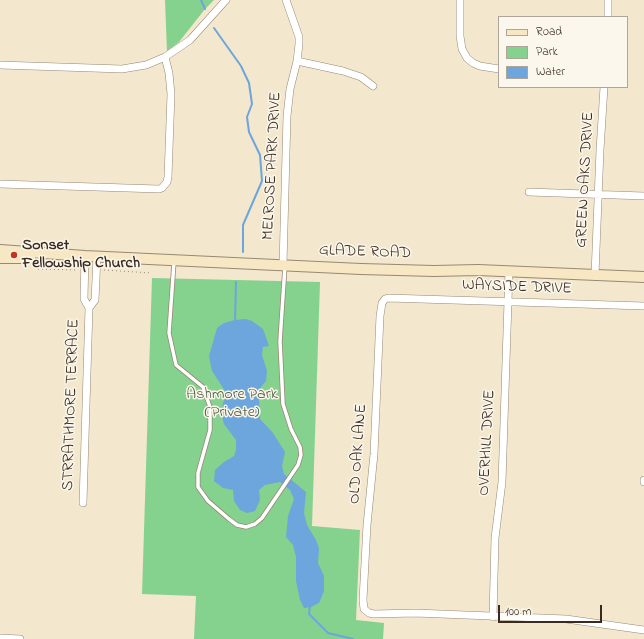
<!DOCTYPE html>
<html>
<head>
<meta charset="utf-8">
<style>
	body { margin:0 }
	#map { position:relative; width:644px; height:639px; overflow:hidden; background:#f3e7cd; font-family:"Indie Flower",sans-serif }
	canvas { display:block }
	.legend { position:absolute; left:498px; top:16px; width:130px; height:72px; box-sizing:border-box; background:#fbf7ec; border:1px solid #aea59a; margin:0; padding:5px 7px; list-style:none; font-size:12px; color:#3b2a1e }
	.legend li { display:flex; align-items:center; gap:8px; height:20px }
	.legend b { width:20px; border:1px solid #aea59a }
	.scale { position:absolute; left:498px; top:605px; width:104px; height:18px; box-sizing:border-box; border:2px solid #3b2a1e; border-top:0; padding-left:5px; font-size:12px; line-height:14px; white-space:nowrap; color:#3b2a1e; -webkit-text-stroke:3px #fbf7ec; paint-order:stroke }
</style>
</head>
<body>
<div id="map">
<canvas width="644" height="639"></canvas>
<ul class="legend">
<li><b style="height:5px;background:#f8e7c3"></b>Road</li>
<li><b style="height:11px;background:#85d18e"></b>Park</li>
<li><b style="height:11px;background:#6ca6dc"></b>Water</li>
</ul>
<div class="scale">100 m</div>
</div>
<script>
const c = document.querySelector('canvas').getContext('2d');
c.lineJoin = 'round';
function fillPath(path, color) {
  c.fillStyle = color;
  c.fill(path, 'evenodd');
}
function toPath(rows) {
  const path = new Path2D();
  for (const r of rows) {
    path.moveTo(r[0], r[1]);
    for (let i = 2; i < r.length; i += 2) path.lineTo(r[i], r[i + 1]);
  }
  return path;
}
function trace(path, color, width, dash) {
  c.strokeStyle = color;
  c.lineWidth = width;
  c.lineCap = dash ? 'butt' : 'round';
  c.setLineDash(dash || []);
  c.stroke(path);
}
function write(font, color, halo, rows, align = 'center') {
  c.font = font + ' "Indie Flower",sans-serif';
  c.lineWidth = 3;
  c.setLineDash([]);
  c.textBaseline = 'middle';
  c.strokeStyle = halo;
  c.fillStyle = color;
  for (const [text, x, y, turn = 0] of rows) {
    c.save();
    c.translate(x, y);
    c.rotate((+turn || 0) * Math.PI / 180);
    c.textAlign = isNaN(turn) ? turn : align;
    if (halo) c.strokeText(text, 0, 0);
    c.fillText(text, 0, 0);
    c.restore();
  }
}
const green = toPath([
	[165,0,214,0,205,9,179,42,167,51],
	[152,278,320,282,312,526,360,530,356,620,384,623,383,639,194,639,196,596,142,594]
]);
const water = toPath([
	[246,319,252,321,263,329,269,346,263,347,262,355,267,371,266,381,261,387,259,400,260,419,273,433,285,452,282,466,284,474,306,492,304,513,307,525,316,540,319,548,318,563,324,576,324,591,319,603,311,607,304,608,300,600,296,581,296,557,293,545,286,537,288,516,294,499,290,490,280,482,265,485,259,490,260,500,255,511,247,513,240,510,234,501,233,490,223,488,214,481,215,470,224,462,234,456,236,450,236,440,224,424,221,413,223,403,227,394,212,371,209,356,217,328,224,323,235,320]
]);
const stream = toPath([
	[201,0,205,9],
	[214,28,241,66,249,83,252,104,247,117,249,132,260,155,262,181,243,225,243,252],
	[235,322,236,282],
	[310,606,309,614,328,633,353,639]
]);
const path = toPath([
	[38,269,77,270],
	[104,270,151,273]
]);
const lane = toPath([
	[174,262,169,333,176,365,203,387,210,407,210,430,198,473,198,487,208,501,229,519,237,525,246,527,255,524,262,518,298,465,301,455,300,447,291,429,283,404,280,341,285,266]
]);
const street = toPath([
	[460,0,460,36,462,49,467,58,473,63,480,66,499,69],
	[608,17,608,0],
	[297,61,343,71,361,77,373,86],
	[0,65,122,69,146,65,165,57,190,40,226,0],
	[0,184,159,189,162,188,167,182,168,177,171,94,169,73,165,57],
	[529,192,644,196],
	[283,265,287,116,290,89,297,61,299,44,299,37,286,0],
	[595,275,600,150,604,87],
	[644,306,388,298,385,299,382,303,380,316,374,454,367,525,363,600,364,609,369,613,374,614,415,613,566,619,644,630],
	[89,308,95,300,97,257],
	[644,480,644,482],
	[83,503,89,308,84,299,85,256],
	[493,617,495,538,502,482,509,271],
	[0,638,20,639]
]);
const secondary = toPath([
	[0,250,85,256,361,269,434,271,478,270,644,277],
	[0,258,30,258]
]);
const markers = [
	[14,255,4,"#c8321e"]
];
const streetNames = [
	["MELROSE PARK DRIVE",273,166,-87],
	["GREEN OAKS DRIVE",586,180,-87],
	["GLADE ROAD",365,253,2],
	["WAYSIDE DRIVE",517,288,2],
	["STRRATHMORE TERRACE",72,405,-88],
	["OVERHILL DRIVE",488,443,-87],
	["OLD OAK LANE",359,454,-86]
];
const poiNames = [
	["Sonset",22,246],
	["Fellowship Church",22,264]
];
const parkNames = [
	["Ashmore Park",232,395],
	["(Private)",232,413]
];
fillPath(green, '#85d18e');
fillPath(water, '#6ca6dc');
trace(stream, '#6ca6dc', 2);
trace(lane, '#978876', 5);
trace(street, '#978876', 8);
trace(secondary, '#978876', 12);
trace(path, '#978876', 1, [1, 3]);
trace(lane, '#fff', 3.5);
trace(street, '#fff', 7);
trace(secondary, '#f8e7c3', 10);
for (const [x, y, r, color] of markers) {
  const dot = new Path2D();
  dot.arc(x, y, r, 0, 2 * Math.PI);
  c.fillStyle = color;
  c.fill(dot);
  trace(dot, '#fbf7ec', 1.5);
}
write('16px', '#3b2a1e', '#fbf7ec', streetNames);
write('bold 16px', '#3b2a1e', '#fbf7ec', poiNames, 'left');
write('16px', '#515c40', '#fbf7ec', parkNames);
</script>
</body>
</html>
